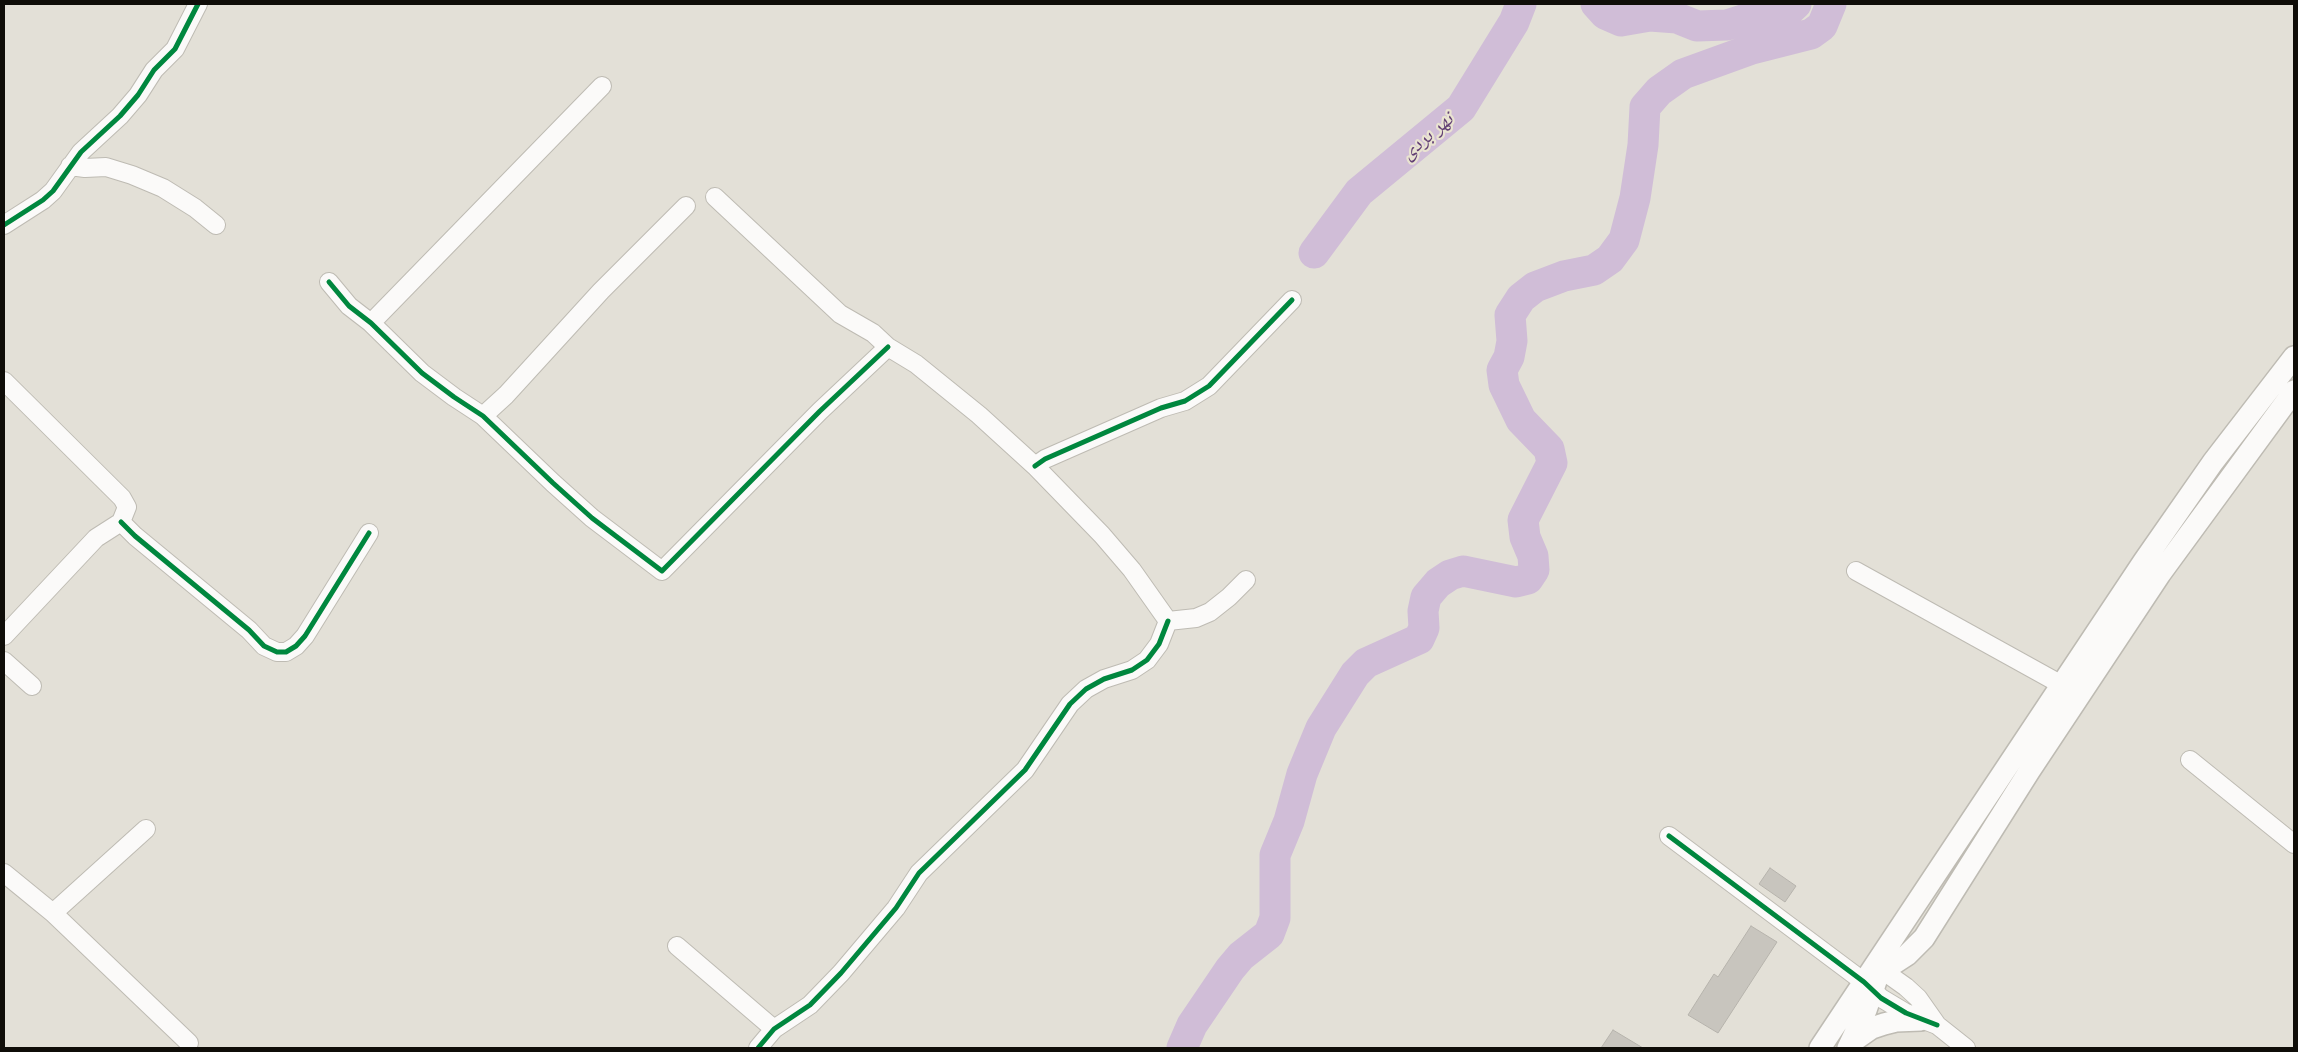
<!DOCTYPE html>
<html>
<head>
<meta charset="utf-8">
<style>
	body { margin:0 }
	#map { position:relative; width:2298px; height:1052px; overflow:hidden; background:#e3e0d7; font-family:Mulish,sans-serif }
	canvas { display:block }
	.frame { position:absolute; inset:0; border:5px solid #0f0d08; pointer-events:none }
</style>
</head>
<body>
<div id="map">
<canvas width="2298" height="1052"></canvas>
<div class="frame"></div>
</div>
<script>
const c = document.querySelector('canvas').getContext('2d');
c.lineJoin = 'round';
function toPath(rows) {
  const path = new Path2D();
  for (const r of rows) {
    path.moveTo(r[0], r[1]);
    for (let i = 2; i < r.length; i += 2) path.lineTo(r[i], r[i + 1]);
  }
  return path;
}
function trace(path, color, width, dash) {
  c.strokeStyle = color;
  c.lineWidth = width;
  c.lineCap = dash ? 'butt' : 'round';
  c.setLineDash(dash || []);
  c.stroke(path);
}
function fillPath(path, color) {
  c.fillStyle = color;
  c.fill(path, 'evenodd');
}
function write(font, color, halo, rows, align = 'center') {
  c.font = font + ' Mulish,"Noto Naskh Arabic",sans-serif';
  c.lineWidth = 4.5;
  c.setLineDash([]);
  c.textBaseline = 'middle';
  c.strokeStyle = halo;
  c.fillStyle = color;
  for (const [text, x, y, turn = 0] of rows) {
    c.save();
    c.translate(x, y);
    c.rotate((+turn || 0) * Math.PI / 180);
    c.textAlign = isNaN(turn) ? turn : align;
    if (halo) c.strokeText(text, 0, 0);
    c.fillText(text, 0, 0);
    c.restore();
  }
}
const river = toPath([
	[1596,4,1605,14,1621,21,1650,16,1677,18,1697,26,1727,25,1755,16,1762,19,1780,19,1796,4],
	[1314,253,1359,192,1461,108,1514,22,1521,4],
	[1182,1048,1192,1025,1230,969,1241,956,1269,934,1275,918,1275,855,1289,821,1302,774,1321,728,1355,674,1366,663,1419,639,1424,628,1423,611,1426,597,1438,583,1450,575,1463,571,1516,582,1528,579,1534,570,1533,556,1525,537,1523,520,1552,463,1549,449,1521,420,1504,385,1502,370,1509,357,1512,341,1510,315,1521,298,1535,287,1564,276,1594,270,1610,259,1624,240,1635,198,1643,145,1645,107,1659,91,1683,74,1752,49,1811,34,1822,26,1831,4]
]);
const building = toPath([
	[1770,868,1796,886,1785,902,1759,884,1770,868],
	[1751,926,1777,942,1718,1033,1688,1015,1714,974,1718,977,1751,926],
	[1613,1030,1643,1048,1601,1048,1613,1030]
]);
const minor = toPath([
	[70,166,85,168,106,167,132,175,163,188,195,208,216,225],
	[715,197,840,314,873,333,888,347,916,364,979,415,1035,466,1102,535,1132,570,1168,621],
	[4,225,43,200,53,191,81,152,120,116,138,95,154,70,175,49,198,4],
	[329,282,349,306,371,323,422,373,454,397,483,416,553,483,592,518,662,571,820,411,888,347],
	[371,323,602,86],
	[4,381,122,498,127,507,121,522,96,538,4,636],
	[483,416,506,395,601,291,686,206],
	[1035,466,1045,459,1161,408,1185,401,1209,386,1292,300],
	[121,522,135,536,249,630,264,646,277,652,286,652,296,646,305,636,369,533],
	[1856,571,2062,685],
	[1168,621,1196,618,1210,612,1229,597,1246,580],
	[4,661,32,686],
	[2190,760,2294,844],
	[1669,836,1864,982,1881,998,1906,1013,1937,1025],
	[4,873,53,913,189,1043],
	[53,913,146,829],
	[677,946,774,1029],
	[1875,965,1906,987,1918,998,1937,1025,1966,1048],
	[758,1048,774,1029,810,1005,841,973,896,908,919,873,1025,770,1070,704,1086,689,1104,679,1132,670,1147,660,1159,644,1168,621]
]);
const major = toPath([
	[1852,1042,1872,1028,1884,1024,1896,1021,1921,1020],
	[1820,1048,2144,561,2213,462,2294,357],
	[1848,1048,1866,1010,1877,978,1884,970,1907,955,1924,938,2030,770,2160,574,2294,391]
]);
const cycleway = toPath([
	[4,225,43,200,53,191,81,152,120,116,138,95,154,70,175,49,198,4],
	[329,282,349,306,371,323,422,373,454,397,483,416,553,483,592,518,662,571,820,411,888,347],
	[1035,466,1045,459,1161,408,1185,401,1209,386,1292,300],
	[121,522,135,536,249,630,264,646,277,652,286,652,296,646,305,636,369,533],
	[1669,836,1864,982,1881,998,1906,1013,1937,1025],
	[758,1048,774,1029,810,1005,841,973,896,908,919,873,1025,770,1070,704,1086,689,1104,679,1132,670,1147,660,1159,644,1168,621]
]);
const waterNames = [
	["نهر بردى",1427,136,-40]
];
trace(river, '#d0bdd7', 31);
fillPath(building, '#c8c5be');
trace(building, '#b6b3ac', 1);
trace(minor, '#bebbb3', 20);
trace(major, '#bebbb3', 24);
trace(minor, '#fbfaf9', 18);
trace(major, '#fbfaf9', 21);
trace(cycleway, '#00873e', 5);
write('italic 20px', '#623f74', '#e9e3d1', waterNames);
</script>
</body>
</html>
